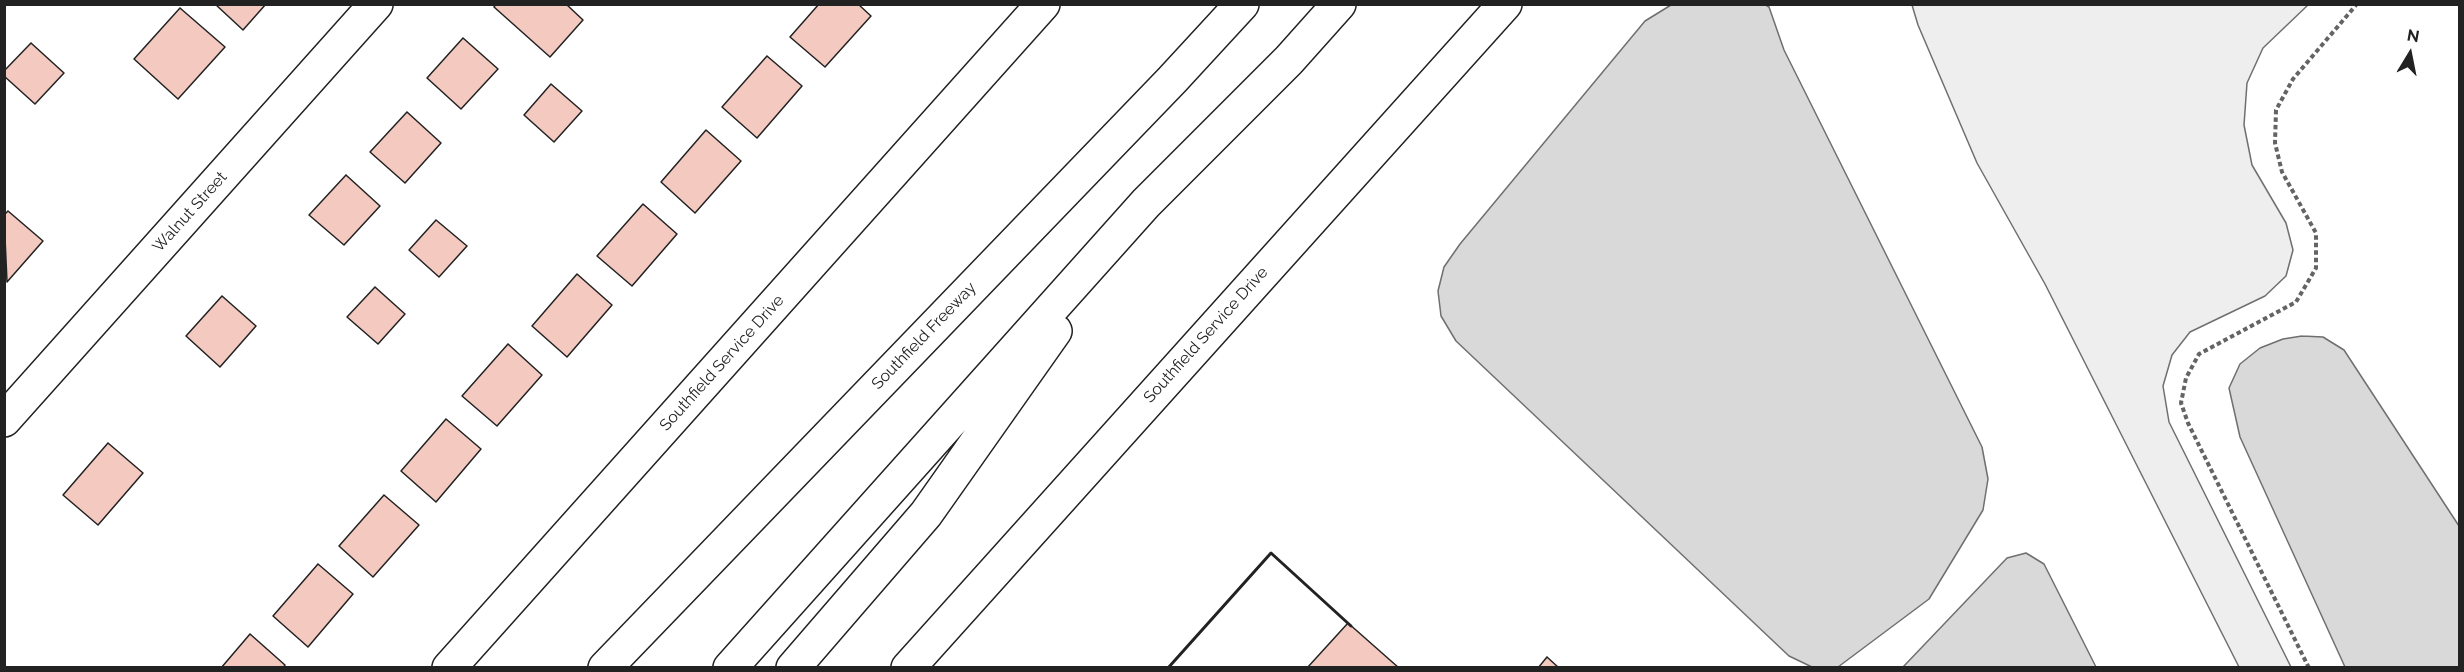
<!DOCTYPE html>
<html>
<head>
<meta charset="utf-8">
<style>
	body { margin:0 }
	#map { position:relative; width:2464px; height:672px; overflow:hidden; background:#fff; font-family:Raleway,sans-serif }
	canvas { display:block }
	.frame { position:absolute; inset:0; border:6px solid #222; pointer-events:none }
	.north { position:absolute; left:2380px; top:24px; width:60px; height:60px; -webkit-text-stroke:4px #fff; paint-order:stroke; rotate:10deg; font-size:16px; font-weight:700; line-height:24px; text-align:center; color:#222 }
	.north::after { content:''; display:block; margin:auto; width:21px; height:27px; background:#222; clip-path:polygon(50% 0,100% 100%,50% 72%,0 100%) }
</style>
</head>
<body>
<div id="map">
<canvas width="2464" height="672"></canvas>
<div class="frame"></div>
<div class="north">N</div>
</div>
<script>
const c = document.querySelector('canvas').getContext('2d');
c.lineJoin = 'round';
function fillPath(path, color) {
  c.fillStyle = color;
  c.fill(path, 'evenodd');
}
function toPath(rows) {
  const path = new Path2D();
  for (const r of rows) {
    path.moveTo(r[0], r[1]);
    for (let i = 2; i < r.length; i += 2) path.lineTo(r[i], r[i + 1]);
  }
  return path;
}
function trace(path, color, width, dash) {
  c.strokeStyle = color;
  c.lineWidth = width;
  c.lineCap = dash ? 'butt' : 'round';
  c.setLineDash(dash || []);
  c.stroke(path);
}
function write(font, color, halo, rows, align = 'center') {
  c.font = font + ' Raleway,sans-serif';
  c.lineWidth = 4.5;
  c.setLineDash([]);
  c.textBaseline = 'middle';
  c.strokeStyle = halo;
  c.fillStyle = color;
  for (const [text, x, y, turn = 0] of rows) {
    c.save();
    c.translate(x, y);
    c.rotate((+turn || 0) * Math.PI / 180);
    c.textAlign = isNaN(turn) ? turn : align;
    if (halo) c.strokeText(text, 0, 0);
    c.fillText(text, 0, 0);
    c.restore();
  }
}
const green = toPath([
	[1912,5,2308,5,2263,48,2247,83,2244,125,2252,165,2286,223,2293,250,2286,276,2265,296,2190,332,2172,355,2163,386,2169,422,2291,667,2239,667,2045,284,1977,163,1918,25,1912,5]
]);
const water = toPath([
	[1671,5,1764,4,1769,7,1784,50,1982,447,1988,479,1983,510,1929,599,1838,667,1812,667,1789,656,1456,341,1441,316,1438,291,1444,267,1460,244,1645,21,1671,5],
	[2302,336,2323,337,2344,350,2459,526,2459,667,2345,667,2240,437,2229,388,2240,364,2260,348,2283,339,2302,336],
	[2026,553,2044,564,2096,667,1903,667,2007,558,2026,553]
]);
const building = toPath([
	[215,4,266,4,243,30,215,4],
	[496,4,566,4,583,20,550,57,494,7,496,4],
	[819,4,858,4,871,16,825,67,790,37,819,4],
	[180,8,225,47,178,99,134,59,180,8],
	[463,38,498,69,461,109,427,78,463,38],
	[31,43,64,73,35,104,4,76,4,71,31,43],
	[767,56,802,86,757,138,722,107,767,56],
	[551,84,582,111,554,142,524,115,551,84],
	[407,112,441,143,405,183,370,152,407,112],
	[706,130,741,161,695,213,661,182,706,130],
	[346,175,380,206,344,245,309,215,346,175],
	[643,204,677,234,632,286,597,256,643,204],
	[8,211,43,241,7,282,4,215,8,211],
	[436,220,467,246,439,277,409,250,436,220],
	[577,274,612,305,567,357,532,326,577,274],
	[375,287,405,314,378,344,347,317,375,287],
	[222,296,256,326,220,367,186,336,222,296],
	[508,344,542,375,497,426,462,396,508,344],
	[446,419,481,449,436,502,401,471,446,419],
	[108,443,143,473,98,525,63,495,108,443],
	[384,495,419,525,373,577,339,546,384,495],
	[318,564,353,594,308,647,273,616,318,564],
	[1348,623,1399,668,1307,668,1348,623],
	[250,634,285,665,283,668,221,668,250,634],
	[1547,657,1559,668,1538,668,1547,657]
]);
const path = toPath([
	[2309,668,2188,423,2181,403,2186,378,2199,354,2296,302,2316,268,2316,233,2282,172,2275,143,2276,110,2293,79,2357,4]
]);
const minor = toPath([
	[4,420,376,4]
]);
const major = toPath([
	[449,668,1043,4],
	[908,668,1505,4]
]);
const highway = toPath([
	[605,668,1172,80,1242,4],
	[730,668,1146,203,1289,60,1339,4],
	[793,668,926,514,1055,331]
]);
const wall = toPath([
	[1168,668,1271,553,1351,626]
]);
const streetNames = [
	["Walnut Street",190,212,-48],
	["Southfield Service Drive",1206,335,-48],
	["Southfield Freeway",924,336,-46],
	["Southfield Service Drive",722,363,-48]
];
fillPath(green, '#eee');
trace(green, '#6f6f6f', 1.5);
fillPath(water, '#d9d9d9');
trace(water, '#6f6f6f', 1.5);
fillPath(building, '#f3c9c0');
trace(building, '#222', 1.5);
trace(minor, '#222', 36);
trace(major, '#222', 36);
trace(highway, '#222', 36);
trace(path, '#646464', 4, [4.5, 3]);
trace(minor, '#fff', 33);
trace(major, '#fff', 33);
trace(highway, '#fff', 33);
trace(wall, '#222', 3);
write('16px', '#222', '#fff', streetNames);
</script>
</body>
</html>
